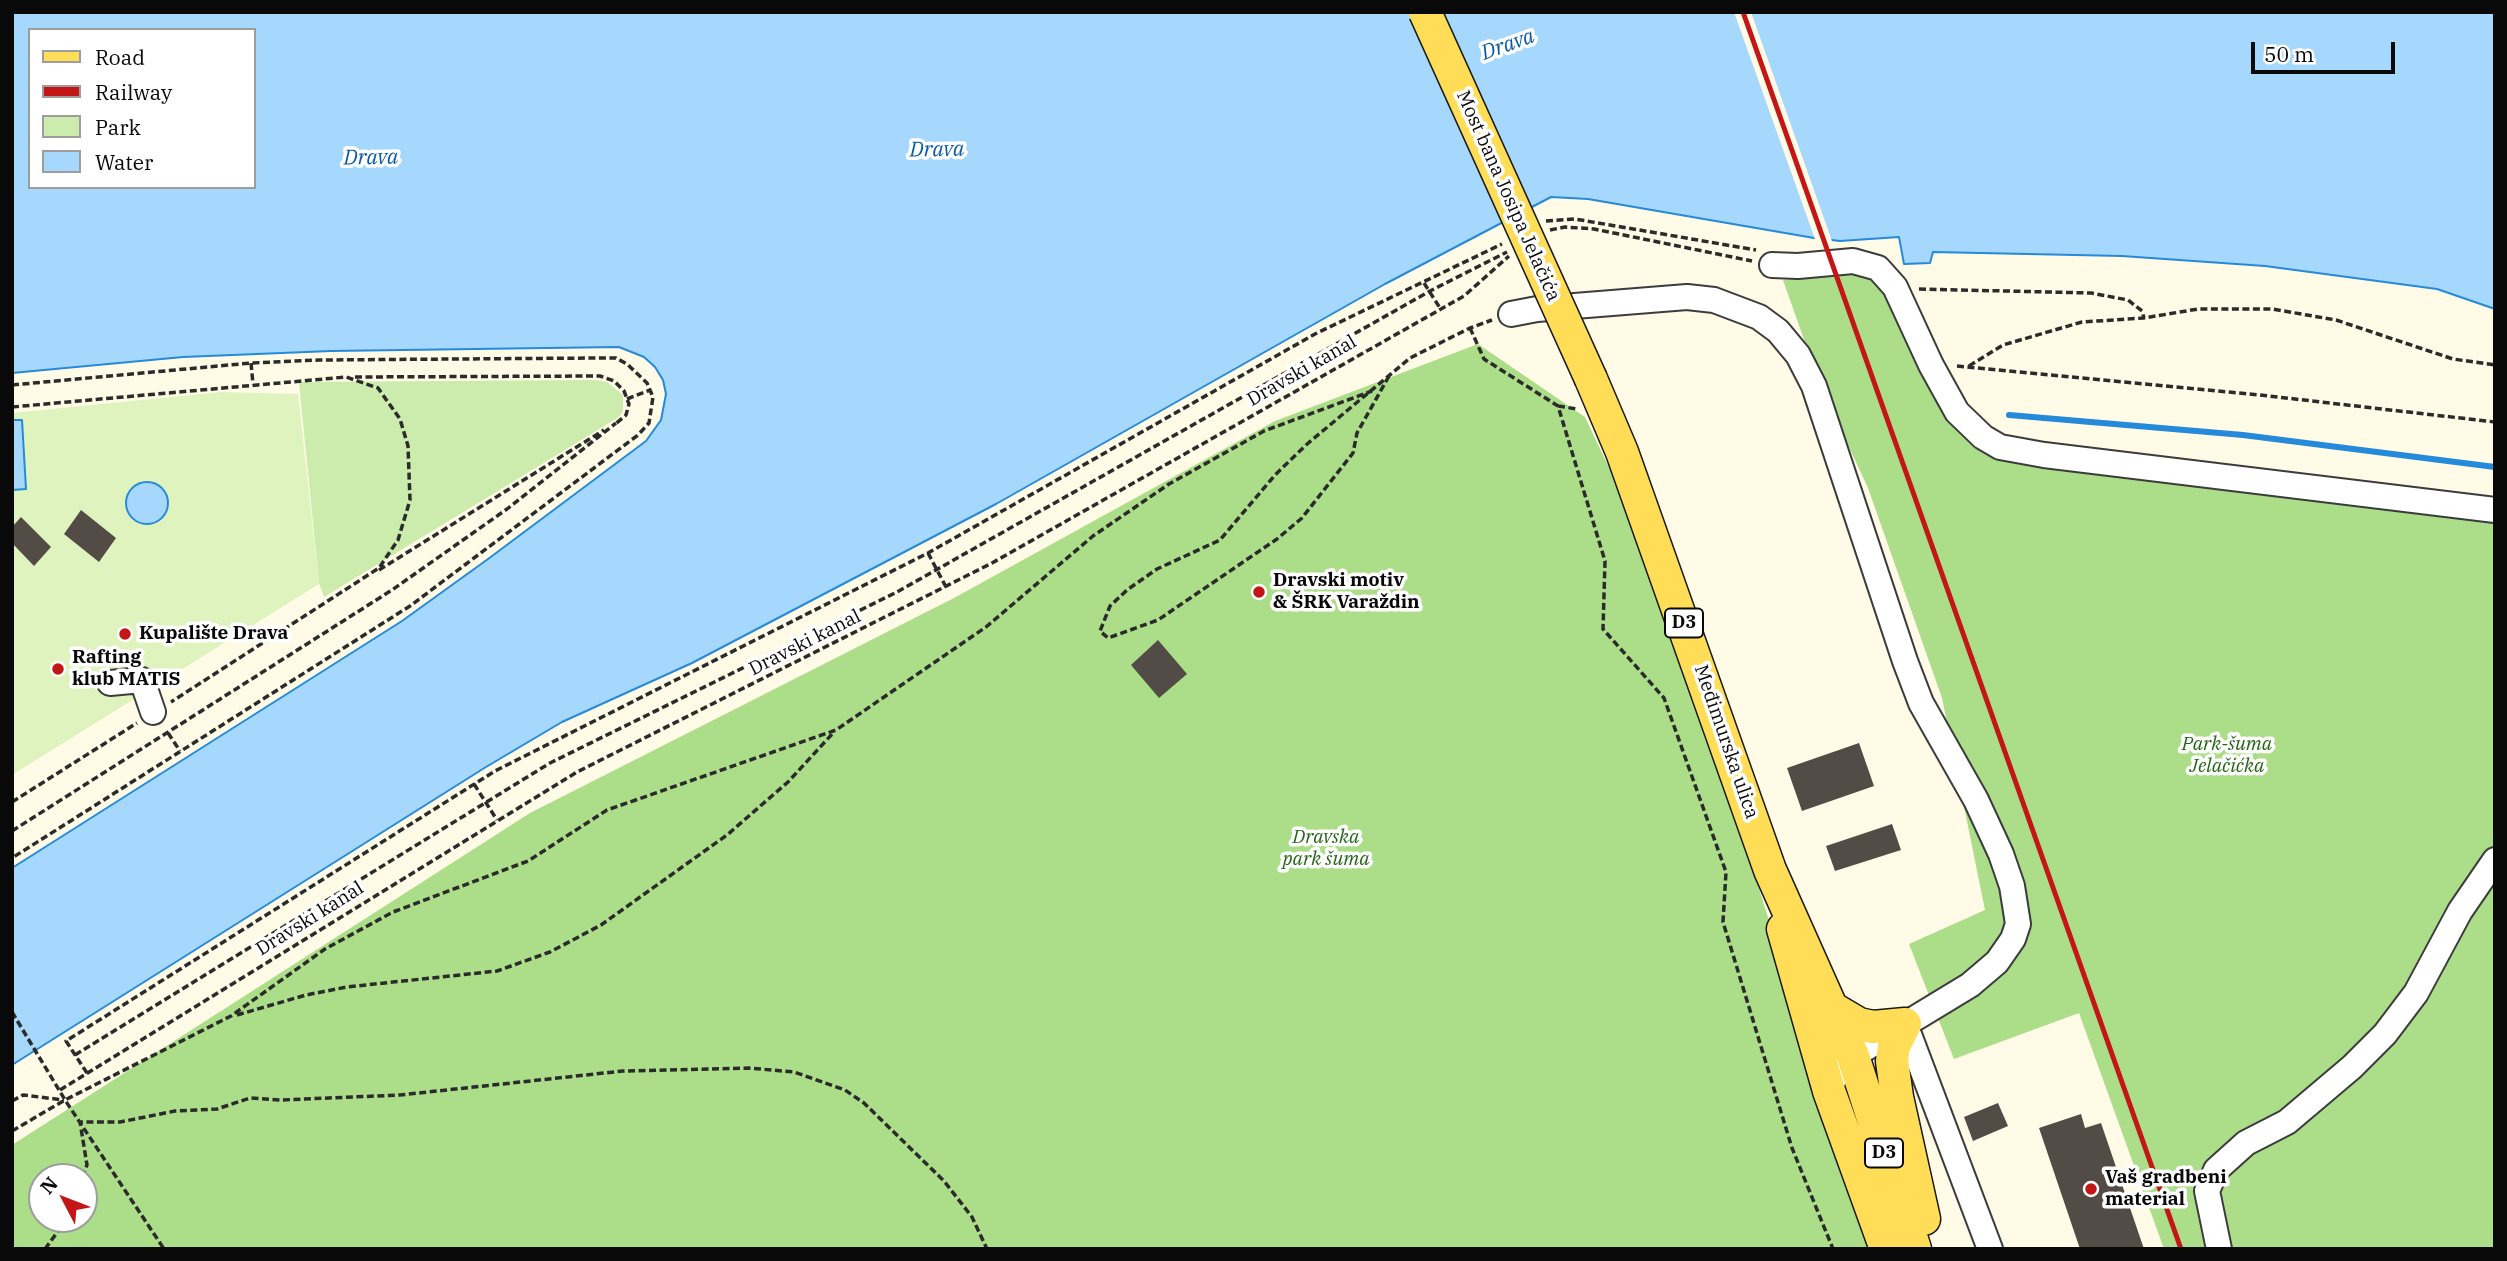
<!DOCTYPE html>
<html>
<head>
<meta charset="utf-8">
<style>
	body { margin:0 }
	#map { position:relative; width:2507px; height:1261px; overflow:hidden; background:#fffbe6; font-family:"IBM Plex Serif",serif }
	canvas { display:block }
	.frame { position:absolute; inset:0; border:14px solid #090909; pointer-events:none }
	.legend { position:absolute; left:28px; top:28px; width:228px; height:161px; box-sizing:border-box; background:#fff; border:2px solid #9d9d9d; margin:0; padding:9px 12px; list-style:none; font-size:21px; color:#090909 }
	.legend li { display:flex; align-items:center; gap:14px; height:35px }
	.legend b { width:35px; border:2px solid #9d9d9d }
	.north { position:absolute; left:28px; top:1163px; width:70px; height:70px; box-sizing:border-box; background:#fff; border:2px solid #9d9d9d; border-radius:50%; rotate:312deg; font-size:19px; font-weight:700; line-height:28px; text-align:center; color:#090909 }
	.north::after { content:''; display:block; margin:auto; width:24px; height:32px; background:#c51617; clip-path:polygon(50% 0,100% 100%,50% 72%,0 100%) }
	.scale { position:absolute; left:2251px; top:42px; width:144px; height:32px; box-sizing:border-box; border:4px solid #090909; border-top:0; padding-left:9px; font-size:21px; line-height:24px; white-space:nowrap; color:#090909; -webkit-text-stroke:5px #fff; paint-order:stroke }
</style>
</head>
<body>
<div id="map">
<canvas width="2507" height="1261"></canvas>
<div class="frame"></div>
<ul class="legend">
<li><b style="height:9px;background:#ffdd56"></b>Road</li>
<li><b style="height:9px;background:#c51617"></b>Railway</li>
<li><b style="height:19px;background:#cbecac"></b>Park</li>
<li><b style="height:19px;background:#a5d8fc"></b>Water</li>
</ul>
<div class="north">N</div>
<div class="scale">50 m</div>
</div>
<script>
const c = document.querySelector('canvas').getContext('2d');
c.lineJoin = 'round';
function fillPath(path, color) {
  c.fillStyle = color;
  c.fill(path, 'evenodd');
}
function toPath(rows) {
  const path = new Path2D();
  for (const r of rows) {
    if (r.length === 3) {
      path.moveTo(r[0] + r[2], r[1]);
      path.arc(r[0], r[1], r[2], 0, 2 * Math.PI);
      continue;
    }
    path.moveTo(r[0], r[1]);
    for (let i = 2; i < r.length; i += 2) path.lineTo(r[i], r[i + 1]);
  }
  return path;
}
function trace(path, color, width, dash) {
  c.strokeStyle = color;
  c.lineWidth = width;
  c.lineCap = dash ? 'butt' : 'round';
  c.setLineDash(dash || []);
  c.stroke(path);
}
function write(font, color, halo, rows, align = 'center') {
  c.font = font + ' "IBM Plex Serif",serif';
  c.lineWidth = 7;
  c.setLineDash([]);
  c.textBaseline = 'middle';
  c.strokeStyle = halo;
  c.fillStyle = color;
  for (const [text, x, y, turn = 0] of rows) {
    c.save();
    c.translate(x, y);
    c.rotate((+turn || 0) * Math.PI / 180);
    c.textAlign = isNaN(turn) ? turn : align;
    if (halo) c.strokeText(text, 0, 0);
    c.fillText(text, 0, 0);
    c.restore();
  }
}
const green = toPath([
	[595,380,607,382,623,395,623,411,619,417,324,597,319,583,299,382]
]);
const forest = toPath([
	[1869,273,1888,285,1979,442,2495,516,2495,1249,2164,1249,2079,1013,1954,1059,1909,944,1985,910,1942,698,1868,488,1819,382,1783,280],
	[1478,344,1585,417,1621,493,1724,777,1872,1249,12,1249,12,1145,530,813,954,598,1275,421],
	[42,1177,84,1177,84,1219,42,1219]
]);
const pitch = toPath([
	[221,392,298,394,319,584,12,775,12,413]
]);
const water = toPath([
	[12,12,2495,12,2495,309,2437,289,2265,266,2122,256,1933,252,1930,263,1904,264,1899,237,1840,241,1814,238,1588,199,1551,197,1385,284,996,504,692,663,562,722,486,767,12,1065,12,868,402,621,488,559,646,441,661,420,666,394,663,380,655,367,644,357,619,347,331,351,183,357,12,373,12,12],
	[30,30,254,30,254,187,30,187,30,30],
	[12,420,22,420,26,489,12,490,12,420],
	[147,503,21]
]);
const pier = toPath([
	[1734,12,1751,12,1833,244,1816,242]
]);
const stream = toPath([
	[2009,415,2243,435,2495,467]
]);
const building = toPath([
	[81,510,116,538,99,562,64,534],
	[21,517,51,547,34,566,12,543,12,527],
	[1158,640,1187,674,1159,698,1131,665],
	[1859,743,1874,786,1802,811,1787,768],
	[1892,824,1901,850,1835,871,1826,846],
	[1998,1103,2008,1126,1973,1141,1964,1117],
	[2081,1114,2085,1128,2101,1123,2144,1249,2080,1249,2039,1128]
]);
const path = toPath([
	[1546,221,1575,219,1756,250],
	[1550,230,1565,227,1594,229,1752,261],
	[1424,283,1440,308],
	[1919,289,2091,293,2128,300,2142,311,2144,318],
	[1470,328,1484,359,1558,406,1605,561,1603,629,1664,698,1726,872,1723,922,1792,1148,1833,1249],
	[251,363,253,384],
	[1957,366,2260,395,2495,422],
	[1969,366,2003,345,2082,322,2144,318,2198,309,2272,309,2336,320,2453,359,2495,365],
	[1389,376,1357,433,1353,453,1302,518,1277,539,1158,620,1108,638,1100,631,1110,606,1127,590,1157,569,1220,540,1275,475,1306,445,1410,358,1470,328,1492,320],
	[355,377,600,376,614,381,624,391,629,404,626,415,614,425],
	[12,385,251,363,319,360,598,358,616,358,627,364,647,383,653,397,649,423,638,435,410,606,12,858],
	[627,399,650,390],
	[1558,406,1577,409],
	[12,407,346,377,378,388,400,419,408,446,410,500,398,540,379,568,171,702],
	[928,553,946,587],
	[379,570,604,430],
	[168,733,180,751],
	[474,784,497,820],
	[12,802,137,723],
	[12,831,392,590,507,509,616,423],
	[12,1012,65,1100,164,1249],
	[237,1015,306,995,347,987,497,971,550,952,601,925,727,835,788,782,834,732],
	[75,1055,550,763,897,592,1430,291,1507,252],
	[87,1073,66,1041,495,771,928,553,1315,334,1502,244],
	[60,1090,577,772,992,563,1464,296,1509,256],
	[12,1101,23,1095,64,1100],
	[12,1131,65,1100,231,1016,325,949,393,912,528,861,607,810,836,730,986,627,1093,536,1169,484,1264,431,1372,391],
	[82,1177,87,1165,80,1122,120,1122,175,1111,217,1109,250,1098,281,1100,400,1095,623,1071,749,1068,794,1072,845,1090,864,1103,944,1181,972,1217,987,1249],
	[45,1249,67,1219]
]);
const minor = toPath([
	[1772,265,1798,266,1853,261,1878,268,1895,287,1931,365,1957,412,1983,437,2000,447,2044,455,2495,510],
	[1511,314,1537,309,1687,297,1714,300,1759,317,1778,331,1798,355,1814,386,1905,661,1921,703,1976,800,2001,854,2012,886,2018,924,2013,939,1997,962,1970,985,1853,1056,1835,1077,1829,1091],
	[110,683,142,680,153,712],
	[1905,1024,1990,1249],
	[2219,1249,2207,1191,2216,1170,2246,1143,2287,1122,2352,1067,2385,1034,2416,993,2460,911,2495,860]
]);
const major = toPath([
	[1591,379,1622,452,1770,870,1853,1056,1915,1249],
	[1783,929,1829,1091,1886,1249],
	[1832,1008,1859,1024,1873,1027,1905,1024],
	[1905,1024,1894,1046,1892,1061,1897,1097,1924,1219]
]);
const rail = toPath([
	[1743,12,2181,1249]
]);
const majorBridge = toPath([
	[1425,12,1591,379]
]);
const markers = [
	[1259,592,7,"#c51617"],
	[125,634,7,"#c51617"],
	[58,669,7,"#c51617"],
	[2091,1189,7,"#c51617"]
];
const shields = [
	[1684,623,38],
	[1884,1153,38]
];
const shieldNames = [
	["D3",1684,623],
	["D3",1884,1153]
];
const streetNames = [
	["Most bana Josipa Jelačića",1508,196,66],
	["Dravski kanal",1302,371,-30],
	["Dravski kanal",805,643,-27],
	["Međimurska ulica",1726,742,71],
	["Dravski kanal",310,919,-32]
];
const poiNames = [
	["Dravski motiv",1273,581],
	["& ŠRK Varaždin",1273,603],
	["Kupalište Drava",139,634],
	["Rafting",72,658],
	["klub MATIS",72,680],
	["Vaš gradbeni",2105,1178],
	["material",2105,1200]
];
const parkNames = [
	["Park-šuma",2227,745],
	["Jelačićka",2227,767],
	["Dravska",1326,838],
	["park šuma",1326,860]
];
const waterNames = [
	["Drava",1508,45,-20],
	["Drava",937,150,-1],
	["Drava",371,158,-1]
];
fillPath(green, '#cbecac');
fillPath(forest, '#acde8a');
fillPath(pitch, '#dff3bf');
fillPath(water, '#a5d8fc');
trace(water, '#258ada', 2);
fillPath(pier, '#fffbe6');
trace(stream, '#258ada', 6);
fillPath(building, '#534b45');
trace(minor, '#3c3c3c', 28);
trace(major, '#1a1a1a', 35);
trace(path, '#2b2b2b', 3.5, [7, 3.5]);
trace(minor, '#fff', 24);
trace(major, '#ffdd56', 32);
trace(rail, '#c51617', 5);
trace(majorBridge, '#1a1a1a', 35, []);
trace(majorBridge, '#ffdd56', 32);
for (const [x, y, r, color] of markers) {
  const dot = new Path2D();
  dot.arc(x, y, r, 0, 2 * Math.PI);
  c.fillStyle = color;
  c.fill(dot);
  trace(dot, '#fff', 2.5);
}
for (const [x, y, w] of shields) {
  const box = new Path2D();
  box.roundRect(x - w / 2, y - 14.5, w, 29, 5);
  c.fillStyle = '#fff';
  c.fill(box);
  trace(box, '#090909', 2);
}
write('bold 18px', '#090909', null, shieldNames);
write('19px', '#090909', '#fff', streetNames);
write('bold 19px', '#090909', '#fff', poiNames, 'left');
write('italic 19px', '#236515', '#fff', parkNames);
write('italic 21px', '#095aa5', '#fff', waterNames);
</script>
</body>
</html>
